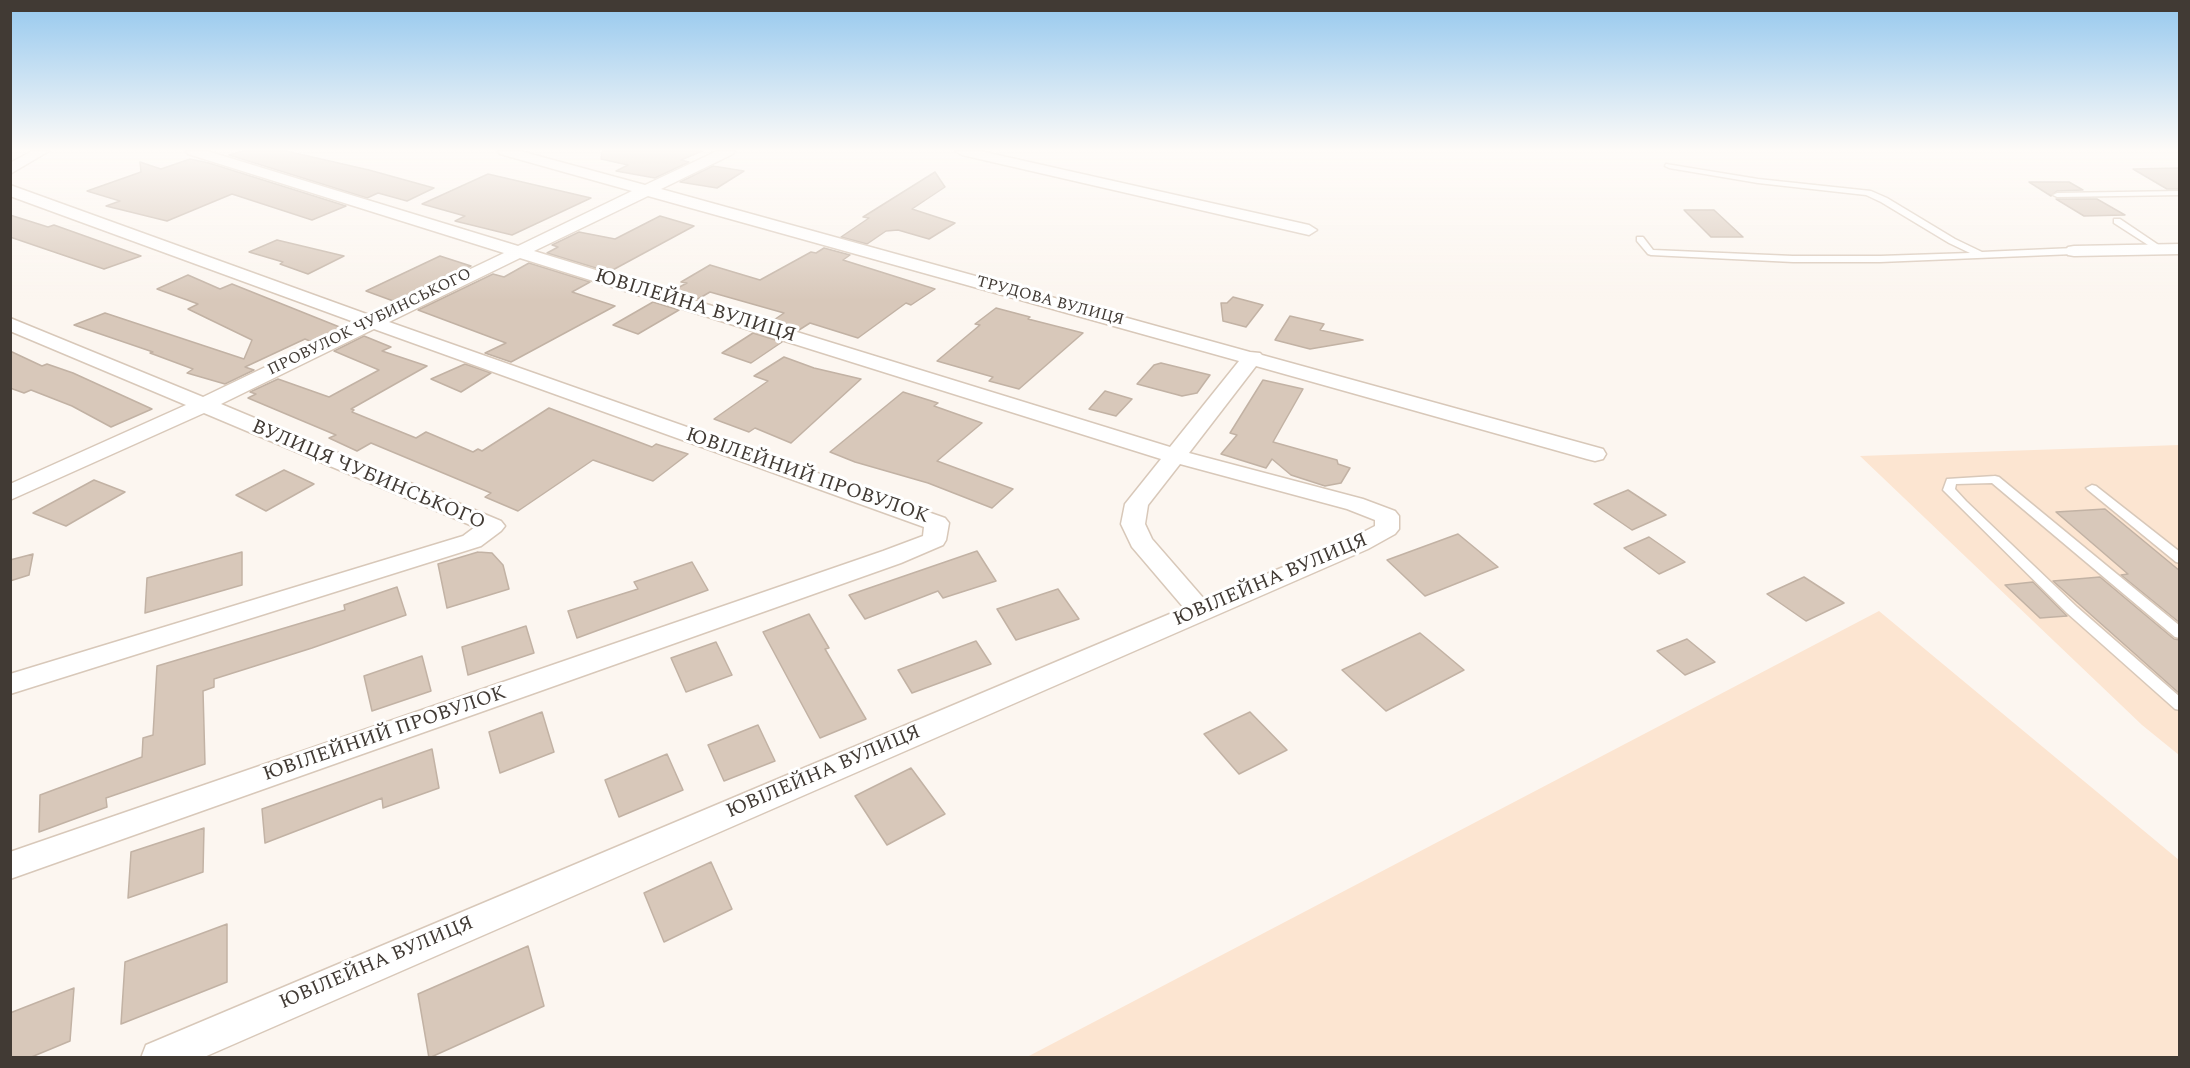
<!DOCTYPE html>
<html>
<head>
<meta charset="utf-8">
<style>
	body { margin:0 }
	#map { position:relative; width:2190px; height:1068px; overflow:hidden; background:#fcf6f0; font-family:Spectral,serif }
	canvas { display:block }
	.frame { position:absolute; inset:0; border:12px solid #413a34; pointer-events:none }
</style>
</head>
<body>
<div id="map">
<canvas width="2190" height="1068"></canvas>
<div class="frame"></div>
</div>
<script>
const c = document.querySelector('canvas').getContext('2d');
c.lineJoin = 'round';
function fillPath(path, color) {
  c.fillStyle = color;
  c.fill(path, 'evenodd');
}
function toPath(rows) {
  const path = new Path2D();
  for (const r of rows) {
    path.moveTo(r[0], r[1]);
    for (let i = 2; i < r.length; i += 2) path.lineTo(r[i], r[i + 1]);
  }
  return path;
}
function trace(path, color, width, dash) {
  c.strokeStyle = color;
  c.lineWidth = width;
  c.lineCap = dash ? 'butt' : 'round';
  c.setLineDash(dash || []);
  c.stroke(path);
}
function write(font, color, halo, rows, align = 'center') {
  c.font = font + ' Spectral,serif';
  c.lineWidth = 6;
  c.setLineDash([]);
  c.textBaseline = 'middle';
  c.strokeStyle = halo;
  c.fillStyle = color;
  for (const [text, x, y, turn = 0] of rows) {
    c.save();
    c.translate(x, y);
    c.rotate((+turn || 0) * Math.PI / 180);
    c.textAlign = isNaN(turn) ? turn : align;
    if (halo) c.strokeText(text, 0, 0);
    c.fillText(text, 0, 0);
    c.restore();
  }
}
const built = toPath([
	[2179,445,2179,755,2142,725,1860,456],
	[1879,611,2179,860,2179,1057,1027,1057]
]);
const building = toPath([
	[243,151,286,151,369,170,434,188,407,201,378,193,367,198,229,155,243,151],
	[602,151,702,151,681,160,689,162,655,178,616,171,628,165,601,159,602,151],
	[190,159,209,163,346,206,312,220,232,194,167,221,106,206,120,201,87,191,141,172,140,162,161,169,190,159],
	[713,166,744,171,717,188,680,182,713,166],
	[2180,168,2180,189,2167,189,2133,169,2180,168],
	[935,172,945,187,912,209,955,223,929,239,898,230,886,231,867,244,841,237,869,218,863,217,935,172],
	[488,174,591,198,512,235,455,221,465,216,422,204,488,174],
	[2029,182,2069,182,2083,190,2057,191,2051,196,2029,182],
	[2056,199,2097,199,2125,215,2084,216,2056,199],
	[1684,210,1714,210,1743,237,1711,237,1684,210],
	[10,215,48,227,54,225,141,256,104,269,10,237,10,215],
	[660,216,694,226,609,272,547,253,558,247,552,245,579,232,615,239,660,216],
	[277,240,344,256,308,274,280,264,283,262,249,252,277,240],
	[824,248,850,255,843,260,935,289,911,305,906,303,858,338,810,323,799,330,771,322,784,313,710,292,698,299,672,291,687,283,681,282,710,265,760,280,811,252,816,253,824,248],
	[440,256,471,266,396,302,366,291,440,256],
	[529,263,590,282,572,292,615,306,511,362,485,353,506,343,418,310,493,274,504,277,529,263],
	[188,275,220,289,232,284,342,328,312,342,305,339,245,367,254,370,225,384,187,373,193,369,150,353,153,352,74,325,105,313,244,359,252,340,188,309,198,304,157,289,188,275],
	[1233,297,1263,305,1246,327,1223,321,1221,303,1227,303,1233,297],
	[653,302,679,310,638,334,613,325,653,302],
	[996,308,1030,317,1028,319,1083,333,1019,389,989,381,993,377,937,361,980,325,975,324,996,308],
	[1290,316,1324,324,1320,330,1363,340,1310,349,1275,340,1290,316],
	[753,333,782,342,751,363,722,353,753,333],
	[364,336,391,347,382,351,427,366,351,409,354,410,352,412,416,438,426,432,473,452,478,449,482,451,549,408,652,447,656,444,688,454,653,481,593,460,518,511,485,497,491,493,371,443,357,451,329,438,336,435,248,398,256,394,250,392,278,379,329,397,379,370,334,351,364,336],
	[10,351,42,366,47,364,73,373,152,409,111,427,72,406,31,390,24,393,10,388,10,351],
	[784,357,814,368,861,379,791,443,755,428,749,432,714,419,768,381,754,376,784,357],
	[1161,363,1210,375,1197,393,1182,396,1137,384,1154,365,1161,363],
	[465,364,491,373,461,392,431,379,465,364],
	[1263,380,1303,389,1273,442,1337,460,1338,464,1350,468,1341,483,1325,486,1291,475,1272,459,1266,468,1221,454,1237,435,1230,433,1263,380],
	[1105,391,1132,399,1116,416,1089,409,1105,391],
	[903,392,938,403,934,406,982,423,937,461,1013,489,992,508,928,483,855,462,830,452,903,392],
	[284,470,314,484,266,511,236,495,284,470],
	[94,480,125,492,66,526,33,513,94,480],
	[1628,490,1666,515,1632,530,1594,504,1628,490],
	[2105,509,2180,571,2180,623,2121,575,2128,574,2056,512,2105,509],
	[1458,534,1498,567,1425,596,1387,560,1458,534],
	[1649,537,1685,562,1659,574,1624,548,1649,537],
	[977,551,996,581,943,598,938,591,865,619,849,595,977,551],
	[242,552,242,585,145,613,147,578,242,552],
	[478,552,492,553,503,565,509,589,447,608,438,564,478,552],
	[33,554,29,575,10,581,10,560,33,554],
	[692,562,708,590,577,638,568,611,638,589,634,582,692,562],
	[1804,577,1844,603,1806,621,1767,594,1804,577],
	[2100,577,2174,639,2180,640,2180,694,2053,581,2100,577],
	[2033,582,2067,616,2040,618,2005,585,2033,582],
	[397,587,406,615,312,648,214,679,214,687,203,691,205,764,106,798,107,807,39,832,40,795,142,757,143,738,153,735,157,666,345,610,344,605,397,587],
	[1058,589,1079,619,1016,640,997,609,1058,589],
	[809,614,829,648,825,649,866,719,820,738,763,632,809,614],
	[526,626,534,653,468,675,462,647,526,626],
	[1420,633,1464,670,1386,711,1342,670,1420,633],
	[1687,639,1715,662,1685,675,1657,651,1687,639],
	[976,641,991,664,912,693,898,670,976,641],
	[716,642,732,675,686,692,671,658,716,642],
	[422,656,431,691,372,711,364,676,422,656],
	[542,712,554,752,500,773,489,732,542,712],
	[1250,712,1287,750,1239,774,1204,734,1250,712],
	[758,725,775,761,724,781,708,745,758,725],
	[432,749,439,788,383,808,382,798,265,843,262,809,432,749],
	[667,754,683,790,619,817,605,780,667,754],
	[911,768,945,814,887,845,855,796,911,768],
	[204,828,203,872,128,898,131,852,204,828],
	[711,862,732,909,664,942,644,893,711,862],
	[227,924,227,982,121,1024,125,962,227,924],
	[528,946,544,1006,429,1058,418,994,528,946],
	[74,988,70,1041,29,1058,10,1058,10,1013,74,988]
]);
const lane = toPath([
	[1666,164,1758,179,1871,191,1887,198,1955,239,1982,252,2074,248,2078,251,2074,254,1880,262,1793,262,1651,255,1648,254,1637,241,1637,237,1643,237,1653,250,1793,256,1880,256,1970,253,1949,243,1881,202,1866,195,1758,183,1669,168,1665,166,1666,164],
	[2180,191,2180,195,2057,197,2053,195,2057,193,2180,191],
	[2114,219,2120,219,2166,250,2159,252,2114,223,2114,219],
	[1995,476,1999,477,2180,626,2180,638,2175,637,1992,483,1956,484,1955,489,1966,501,2077,607,2180,697,2180,710,2175,709,2067,613,1943,490,1947,479,1995,476],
	[2092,485,2096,486,2180,552,2180,563,2176,562,2088,490,2086,488,2092,485]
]);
const street = toPath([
	[32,151,49,151,10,174,10,163,32,151],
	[186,151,207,151,518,246,632,191,500,154,498,151,520,151,645,185,717,151,735,151,733,154,661,189,1250,352,1260,353,1262,355,1603,449,1606,454,1603,459,1595,461,1587,459,1256,366,1189,453,1363,499,1395,511,1399,516,1399,529,1395,534,1368,549,202,1058,141,1058,146,1045,1184,608,1132,547,1121,524,1125,504,1161,459,520,258,389,322,945,518,949,523,946,540,943,545,901,563,10,879,10,852,883,551,923,536,924,527,374,329,221,404,501,521,505,526,501,531,481,546,10,694,10,674,463,536,475,527,204,413,10,500,10,484,186,405,10,331,10,318,203,397,357,323,10,196,10,185,372,316,504,253,188,154,186,151],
	[648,196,1239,361,1170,447,534,251,648,196],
	[1180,464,1347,509,1375,520,1375,526,1350,539,1205,600,1152,539,1145,524,1148,505,1180,464],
	[955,151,980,151,1309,225,1317,230,1309,235,962,155,955,151],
	[2180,244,2180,254,2074,256,2068,255,2065,251,2068,247,2074,246,2180,244]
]);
const farStreetnames = [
	["ТРУДОВА ВУЛИЦЯ",1050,302,15],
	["ПРОВУЛОК ЧУБИНСЬКОГО",370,323,-26]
];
const streetNames = [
	["ЮВІЛЕЙНА ВУЛИЦЯ",695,307,17],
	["ВУЛИЦЯ ЧУБИНСЬКОГО",368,476,23],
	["ЮВІЛЕЙНИЙ ПРОВУЛОК",807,477,19],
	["ЮВІЛЕЙНА ВУЛИЦЯ",1271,581,-23],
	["ЮВІЛЕЙНИЙ ПРОВУЛОК",385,735,-19],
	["ЮВІЛЕЙНА ВУЛИЦЯ",824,773,-23],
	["ЮВІЛЕЙНА ВУЛИЦЯ",377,964,-23]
];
fillPath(built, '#fce5d1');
fillPath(building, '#d8c8ba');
trace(building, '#c2b2a4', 1.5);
trace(lane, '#d8c8b9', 3);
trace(street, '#d8c8b9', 3);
fillPath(lane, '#fff');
fillPath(street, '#fff');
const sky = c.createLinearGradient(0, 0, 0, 300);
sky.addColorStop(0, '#95c8ee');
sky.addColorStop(0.5, '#fefbf8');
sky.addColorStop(1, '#fefbf800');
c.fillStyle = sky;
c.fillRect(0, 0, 2190, 300);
write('16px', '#413a34', '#fff', farStreetnames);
write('20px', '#413a34', '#fff', streetNames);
</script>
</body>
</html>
